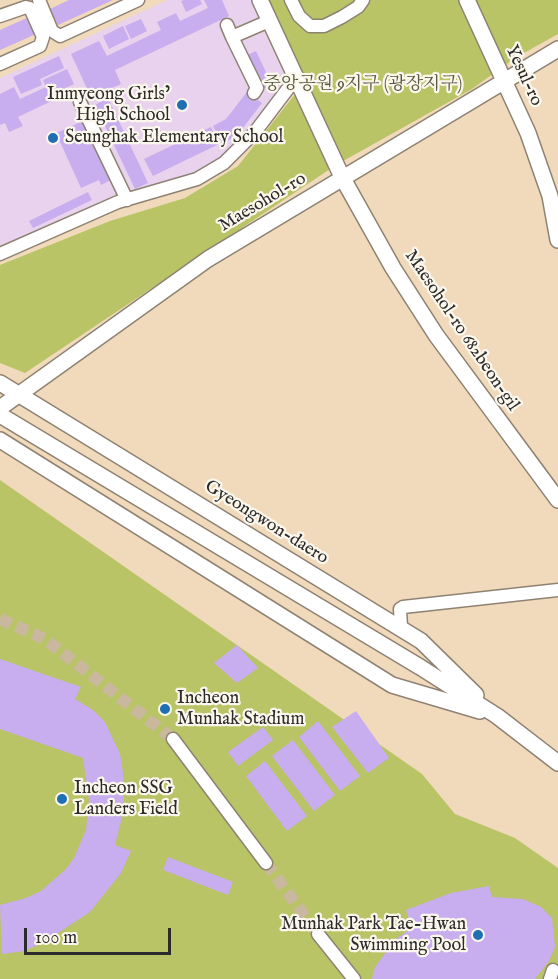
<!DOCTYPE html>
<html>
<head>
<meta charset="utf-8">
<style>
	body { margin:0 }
	#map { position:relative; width:558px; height:979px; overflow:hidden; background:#f1dabb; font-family:"IM FELL English",serif }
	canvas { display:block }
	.scale { position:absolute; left:24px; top:928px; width:147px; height:27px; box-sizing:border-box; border:3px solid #2b2b2b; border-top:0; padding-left:8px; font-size:18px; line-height:21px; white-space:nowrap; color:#2b2b2b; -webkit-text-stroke:4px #fbf7ec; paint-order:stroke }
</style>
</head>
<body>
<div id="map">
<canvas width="558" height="979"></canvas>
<div class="scale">100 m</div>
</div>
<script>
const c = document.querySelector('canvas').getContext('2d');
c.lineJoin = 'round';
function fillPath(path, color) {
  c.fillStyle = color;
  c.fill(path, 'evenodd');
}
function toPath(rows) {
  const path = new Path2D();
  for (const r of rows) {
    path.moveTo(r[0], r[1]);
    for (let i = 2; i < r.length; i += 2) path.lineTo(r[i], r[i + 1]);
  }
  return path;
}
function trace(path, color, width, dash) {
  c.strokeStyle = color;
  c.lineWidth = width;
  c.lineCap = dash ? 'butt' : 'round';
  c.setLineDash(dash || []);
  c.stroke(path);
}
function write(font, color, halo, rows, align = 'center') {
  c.font = font + ' "IM FELL English","Noto Serif KR",serif';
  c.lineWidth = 4.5;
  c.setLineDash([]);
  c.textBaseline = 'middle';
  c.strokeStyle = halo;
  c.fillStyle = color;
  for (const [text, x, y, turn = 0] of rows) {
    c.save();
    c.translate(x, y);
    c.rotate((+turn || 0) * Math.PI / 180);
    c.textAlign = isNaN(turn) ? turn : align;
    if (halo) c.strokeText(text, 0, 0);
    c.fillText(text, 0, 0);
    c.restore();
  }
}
const built = toPath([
	[167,0,260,0,296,78,224,163,0,254,0,78]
]);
const green = toPath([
	[260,0,558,0,558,34,515,58,472,89,336,165,25,373,0,363,0,265,110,221,185,198,238,166,300,88],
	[0,480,422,774,455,814,515,838,558,868,558,979,0,979]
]);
const building = toPath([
	[69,0,113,0,58,25,50,9],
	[184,0,200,0,202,4,186,12,181,1],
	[204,0,222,0,229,16,115,70,121,84,91,97,71,54,99,41,107,56,161,30,157,22,176,13,180,21,208,8],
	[29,17,36,34,0,50,0,30],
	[141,19,147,31,131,39,125,26],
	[123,26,129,39,109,49,103,36],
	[256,51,272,85,263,89,247,55],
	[59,56,64,68,40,79,42,85,21,94,13,77],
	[67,69,74,84,62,90,64,95,18,117,23,126,9,132,5,123,0,125,0,94,14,87,20,99,46,87,43,80],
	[247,92,262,103,236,137,222,143,213,126,226,119],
	[108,98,148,183,135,189,95,105],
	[83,121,111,180,101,185,99,180,81,188,56,133],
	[211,127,219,144,153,176,144,159],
	[88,192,92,200,33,228,29,221],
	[237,645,258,668,237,683,214,663],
	[0,659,81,687,75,699,93,710,105,722,120,754,123,773,124,809,115,845,131,851,121,873,90,912,46,941,25,951,2,954,0,905,26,898,41,891,66,869,74,858,86,830,89,800,83,758,0,729],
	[356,711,389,758,368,773,332,727],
	[318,721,360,776,340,791,299,737],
	[263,727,273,740,238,766,228,752],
	[293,740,335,795,314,811,272,756],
	[265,761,307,816,287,831,246,776],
	[168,857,233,882,228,895,163,870],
	[489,886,492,897,523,899,541,907,552,918,555,947,549,961,535,979,372,979,375,967,396,939,412,928,406,910,451,893]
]);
const minorTunnel = toPath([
	[0,619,45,639,173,739],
	[266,863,318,934]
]);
const minor = toPath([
	[39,0,52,31,60,36,138,0],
	[291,0,299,16,310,26,324,26,342,17,358,7,363,0],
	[0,16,26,7,30,8,43,37,40,46,0,64],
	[227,25,232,37],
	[254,93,257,88,232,37,269,21],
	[80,102,127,200],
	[0,254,118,202,197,179,224,163,255,132,296,78],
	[401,628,400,609,403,607,558,590],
	[173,739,266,863],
	[318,934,354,979],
	[550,979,553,970]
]);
const major = toPath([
	[260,0,342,177,393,268,436,335,558,500],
	[467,0,528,133,550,196,558,240],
	[0,383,421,641,476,695],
	[0,408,208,259,558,49],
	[0,415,420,667,497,716,558,763],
	[0,440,392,685,480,711]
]);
const markers = [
	[182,105,6,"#1f6fb2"],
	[53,138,6,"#1f6fb2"],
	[165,709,6,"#1f6fb2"],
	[62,799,6,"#1f6fb2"],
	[478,935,6,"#1f6fb2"]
];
const streetNames = [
	["Yesul-ro",523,76,65],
	["Maesohol-ro",263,203,-31],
	["Maesohol-ro 682beon-gil",461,331,56],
	["Gyeongwon-daero",266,523,32]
];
const parkNames = [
	["중앙공원 9지구 (광장지구)",363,85]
];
const poiNames = [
	["Inmyeong Girls’",170,95,"right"],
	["High School",170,116,"right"],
	["Seunghak Elementary School",65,138],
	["Incheon",177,699],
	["Munhak Stadium",177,720],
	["Incheon SSG",74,789],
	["Landers Field",74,810],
	["Munhak Park Tae-Hwan",466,925,"right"],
	["Swimming Pool",466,946,"right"]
];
fillPath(built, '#e9d2ed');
fillPath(green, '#b9c466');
fillPath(building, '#c8adef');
trace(minorTunnel, '#c9b79e', 12, [12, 6]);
trace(minor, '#8e8273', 15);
trace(major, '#8e8273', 18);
trace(minor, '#fff', 12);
trace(major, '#fff', 15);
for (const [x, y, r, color] of markers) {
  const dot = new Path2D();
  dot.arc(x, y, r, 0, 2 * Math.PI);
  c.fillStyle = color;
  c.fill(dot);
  trace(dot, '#fbf7ec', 2);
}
write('18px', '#2b2b2b', '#fbf7ec', streetNames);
write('18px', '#56593d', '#fbf7ec', parkNames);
write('18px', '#2b2b2b', '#fbf7ec', poiNames, 'left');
</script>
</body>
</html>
